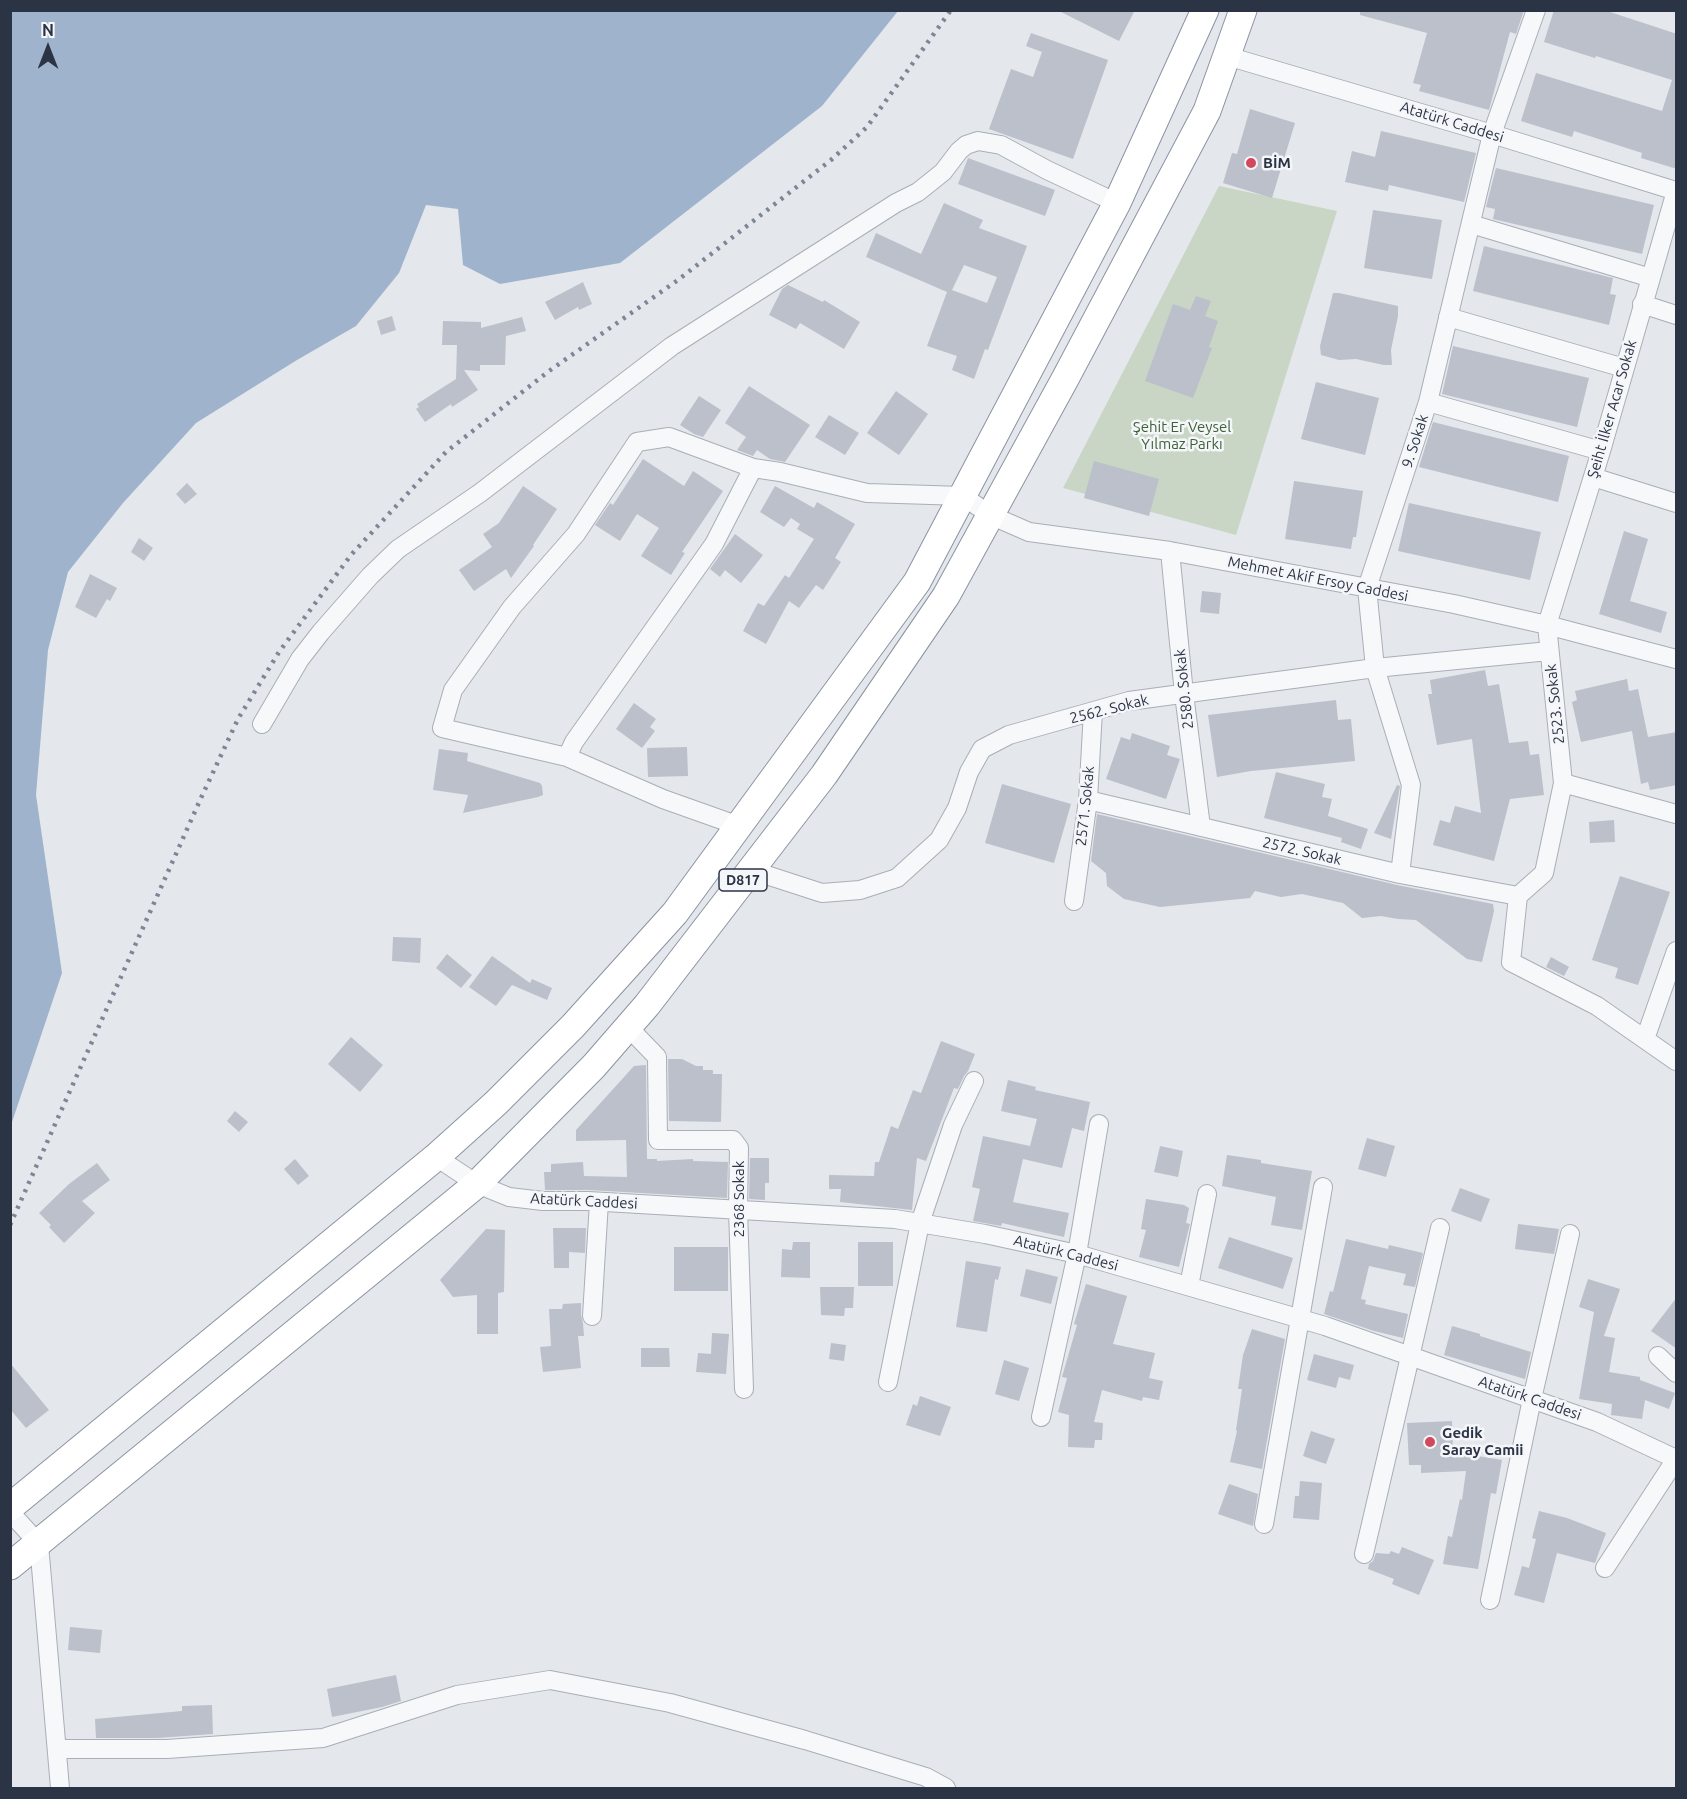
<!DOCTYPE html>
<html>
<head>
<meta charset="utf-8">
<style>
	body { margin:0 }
	#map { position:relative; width:1687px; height:1799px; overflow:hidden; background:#e4e7ec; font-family:Ubuntu,sans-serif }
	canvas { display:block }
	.frame { position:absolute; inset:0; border:12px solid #2b3445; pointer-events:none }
	.north { position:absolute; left:18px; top:18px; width:60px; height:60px; -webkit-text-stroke:4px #f4f6f9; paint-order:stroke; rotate:0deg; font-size:16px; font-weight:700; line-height:24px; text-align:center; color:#2b3445 }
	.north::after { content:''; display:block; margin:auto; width:21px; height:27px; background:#2b3445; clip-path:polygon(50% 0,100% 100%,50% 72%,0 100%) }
</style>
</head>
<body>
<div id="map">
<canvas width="1687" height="1799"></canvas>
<div class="frame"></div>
<div class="north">N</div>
</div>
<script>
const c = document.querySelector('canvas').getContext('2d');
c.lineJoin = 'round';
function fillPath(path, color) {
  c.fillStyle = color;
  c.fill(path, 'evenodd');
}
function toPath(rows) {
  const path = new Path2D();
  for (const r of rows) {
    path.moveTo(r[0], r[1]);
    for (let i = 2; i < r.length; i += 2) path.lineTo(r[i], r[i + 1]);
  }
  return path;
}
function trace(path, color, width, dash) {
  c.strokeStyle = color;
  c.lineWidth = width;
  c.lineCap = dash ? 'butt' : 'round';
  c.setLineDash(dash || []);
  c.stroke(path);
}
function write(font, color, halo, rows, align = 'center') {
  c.font = font + ' Ubuntu,sans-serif';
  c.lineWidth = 5;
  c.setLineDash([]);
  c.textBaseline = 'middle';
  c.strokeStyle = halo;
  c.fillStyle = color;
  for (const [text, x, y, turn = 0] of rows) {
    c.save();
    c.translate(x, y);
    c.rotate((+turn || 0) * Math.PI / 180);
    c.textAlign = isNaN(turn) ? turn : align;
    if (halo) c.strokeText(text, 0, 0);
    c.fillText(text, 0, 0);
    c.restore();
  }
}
const green = toPath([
	[1219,186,1337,211,1236,535,1063,488]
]);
const water = toPath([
	[11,10,898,11,822,106,620,263,500,284,463,265,458,209,426,205,399,273,356,326,297,360,196,423,123,503,68,572,48,650,36,795,62,973,11,1125]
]);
const building = toPath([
	[1057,10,1135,10,1119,41],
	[1360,10,1524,10,1516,34,1510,32,1489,110,1419,91,1421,85,1413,83,1427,33,1360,15],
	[1554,10,1604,10,1677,34,1677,169,1641,158,1642,153,1574,131,1572,137,1521,121,1536,73,1662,111,1672,80,1596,56,1595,58,1544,42],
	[1031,33,1108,60,1073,159,989,129,1011,69,1033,77,1042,52,1026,46],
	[1250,109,1295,123,1272,198,1223,183,1232,153,1237,154],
	[1381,131,1476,153,1464,202,1389,185,1388,191,1345,182,1352,151,1375,157],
	[968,158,1055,190,1045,216,958,184],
	[1496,168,1654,205,1642,254,1493,219,1495,209,1486,207],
	[944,203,983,220,979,228,1027,246,988,350,985,349,974,379,952,370,957,356,927,346,947,292,866,257,876,233,921,254],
	[964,265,997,277,987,303,952,290],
	[1373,210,1442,220,1432,279,1364,268],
	[1484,246,1613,278,1610,294,1616,295,1609,325,1473,291],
	[583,282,592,304,579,310,578,307,555,320,545,302],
	[788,285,823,302,824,300,860,322,844,349,800,323,796,329,769,315,782,289],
	[1333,293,1339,293,1398,306,1398,316,1391,350,1392,365,1384,365,1356,359,1339,360,1321,355,1320,346],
	[1196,296,1211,301,1205,316,1218,321,1209,347,1212,348,1193,398,1145,381,1173,304,1190,310],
	[392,316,396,330,381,335,377,321],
	[522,317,526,331,506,336,505,365,480,365,480,371,464,370,478,390,452,407,451,404,425,422,416,409,419,407,417,404,456,379,457,345,442,345,443,321,481,322,481,328],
	[1453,346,1589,378,1577,427,1442,394],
	[1316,382,1379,398,1365,455,1301,439],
	[749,386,810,425,785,462,770,459,757,450,753,456,737,450,746,437,725,423],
	[896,391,928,414,899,455,867,433],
	[699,396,721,410,703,437,694,434,680,425],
	[829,415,859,433,845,455,815,437],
	[1433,422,1569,456,1558,502,1419,467],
	[643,459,684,486,693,471,723,491,682,552,685,553,671,575,641,556,659,528,637,514,620,541,595,525,610,503,613,505],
	[1094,461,1159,479,1149,516,1084,498],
	[1294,481,1363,491,1356,537,1353,537,1351,549,1285,539],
	[187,483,197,494,185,504,176,494],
	[523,486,557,509,533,545,534,546,511,578,506,569,474,591,459,570,492,547,483,534,499,523],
	[775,486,814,508,817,502,855,524,835,558,841,562,823,590,816,585,799,608,789,601,766,644,743,631,758,603,764,606,785,575,789,578,814,539,797,529,800,524,791,518,784,527,760,512],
	[1409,503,1541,532,1530,580,1398,551],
	[1624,531,1648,539,1630,601,1667,612,1661,633,1599,614],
	[735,534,763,555,741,583,725,570,720,577,710,569],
	[139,538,153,548,144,561,131,552],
	[90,574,117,588,110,601,107,599,96,618,75,607],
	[1202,591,1221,593,1219,614,1200,612],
	[1485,670,1488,686,1499,684,1509,743,1528,741,1530,755,1539,754,1544,795,1510,799,1494,861,1433,845,1440,820,1450,823,1455,806,1481,813,1472,739,1437,745,1428,694,1432,694,1430,680],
	[1627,679,1629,691,1638,689,1648,737,1677,732,1677,785,1650,790,1648,782,1641,784,1632,731,1581,742,1572,702,1577,700,1575,691],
	[1336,700,1338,720,1351,719,1355,761,1251,771,1217,777,1208,715],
	[634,703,656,719,650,727,655,731,642,748,616,729],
	[1132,733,1170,746,1167,755,1180,759,1166,799,1106,779,1121,737,1130,740],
	[687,747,688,776,648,777,647,748],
	[439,749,468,753,467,761,540,783,542,786,543,795,538,797,463,813,468,795,433,790],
	[1276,772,1325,784,1322,797,1332,799,1328,816,1368,829,1361,849,1341,842,1342,838,1264,818],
	[1002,784,1071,804,1054,863,985,843],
	[1397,785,1400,786,1391,839,1374,833],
	[1097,814,1397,885,1493,904,1494,911,1482,962,1467,959,1416,920,1398,919,1381,916,1362,918,1343,903,1302,894,1281,897,1255,891,1250,898,1160,907,1124,899,1107,886,1106,873,1091,861],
	[1614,820,1615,842,1590,843,1589,822],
	[1620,876,1670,892,1638,985,1615,978,1618,968,1592,960],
	[393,937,421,938,420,963,392,961],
	[447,954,472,975,461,988,436,968],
	[492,956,530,983,532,979,552,988,547,1000,512,985,496,1006,469,987],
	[1551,957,1569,967,1564,976,1546,967],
	[351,1037,383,1065,360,1092,328,1064],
	[941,1041,975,1054,968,1071,964,1076,958,1089,954,1088,926,1161,917,1158,912,1210,840,1202,841,1189,829,1189,829,1175,874,1176,875,1162,879,1162,891,1126,898,1129,913,1090,921,1093],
	[668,1059,682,1059,696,1066,703,1066,703,1070,713,1070,713,1074,722,1074,721,1122,669,1121],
	[646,1065,647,1159,657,1159,657,1161,693,1159,693,1161,728,1162,727,1198,589,1190,545,1190,544,1172,551,1172,551,1164,583,1162,584,1176,627,1177,626,1140,576,1141,576,1130,634,1066],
	[1008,1080,1036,1087,1035,1090,1090,1102,1084,1131,1072,1128,1062,1168,1023,1159,1013,1202,1069,1213,1064,1237,1002,1223,1001,1226,973,1221,980,1189,972,1187,983,1136,1030,1146,1037,1119,1001,1111],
	[235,1111,248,1122,239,1132,227,1121],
	[1367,1138,1395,1146,1386,1177,1358,1169],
	[1160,1146,1183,1151,1178,1177,1154,1172],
	[1227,1155,1261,1160,1261,1163,1312,1171,1302,1230,1271,1225,1276,1197,1222,1186],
	[750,1158,769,1158,769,1183,765,1183,765,1200,749,1199],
	[295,1159,309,1176,298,1185,284,1169],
	[97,1163,110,1180,82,1201,95,1213,64,1243,49,1227,51,1225,39,1213,69,1184],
	[1460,1188,1490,1199,1481,1222,1451,1211],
	[1146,1199,1184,1205,1189,1208,1186,1223,1190,1224,1179,1267,1139,1257,1146,1230,1141,1229],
	[1518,1224,1559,1229,1554,1254,1515,1249],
	[553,1228,586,1228,585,1253,569,1252,569,1268,554,1268],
	[486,1229,505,1230,504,1292,498,1293,498,1334,477,1334,477,1295,453,1297,440,1280],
	[1229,1237,1293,1258,1283,1289,1218,1268],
	[1346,1239,1388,1249,1389,1245,1423,1253,1415,1287,1403,1285,1406,1274,1369,1266,1361,1299,1366,1300,1365,1304,1408,1314,1403,1338,1374,1331,1324,1314,1330,1291,1333,1292],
	[793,1242,810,1242,810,1278,781,1277,782,1249,792,1250],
	[858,1242,893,1242,893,1286,858,1286],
	[674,1247,728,1247,728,1291,674,1291],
	[966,1261,1001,1267,998,1280,995,1279,987,1332,956,1327],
	[1026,1269,1058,1277,1051,1304,1020,1296],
	[1588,1279,1620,1289,1604,1336,1615,1338,1609,1372,1640,1377,1640,1380,1675,1393,1669,1409,1645,1400,1642,1419,1611,1415,1612,1404,1579,1399,1594,1312,1579,1307],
	[1086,1284,1127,1296,1113,1344,1155,1353,1149,1378,1163,1381,1159,1400,1143,1397,1142,1401,1102,1390,1094,1422,1103,1423,1102,1440,1095,1440,1094,1448,1068,1447,1069,1415,1058,1412,1067,1378,1062,1377,1077,1325,1074,1324],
	[820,1287,854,1287,853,1308,845,1308,844,1316,821,1315],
	[1677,1297,1677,1349,1651,1331],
	[581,1303,581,1315,583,1323,584,1336,578,1336,581,1368,543,1372,540,1347,551,1346,549,1309,562,1309,563,1304],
	[1452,1326,1480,1334,1480,1336,1531,1352,1525,1379,1444,1355],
	[1252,1329,1285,1339,1262,1469,1230,1462,1237,1431,1236,1430,1242,1389,1238,1389,1243,1355],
	[712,1333,729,1334,726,1374,696,1372,698,1353,711,1354],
	[831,1343,846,1345,844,1361,829,1359],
	[641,1348,669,1348,670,1367,641,1367],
	[1314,1354,1354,1365,1350,1380,1339,1377,1336,1388,1307,1380],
	[1004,1360,1029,1368,1019,1401,995,1394],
	[10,1363,49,1410,26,1428,10,1409],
	[920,1396,951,1407,940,1436,906,1425,913,1404,917,1406],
	[1452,1421,1453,1452,1502,1460,1496,1494,1491,1493,1478,1569,1443,1564,1448,1536,1452,1537,1460,1499,1462,1500,1466,1471,1421,1473,1421,1465,1409,1465,1407,1423],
	[1311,1431,1335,1439,1326,1464,1303,1456],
	[1300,1481,1322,1483,1319,1520,1293,1518,1295,1496,1299,1496],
	[1229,1484,1258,1494,1253,1526,1218,1514],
	[1539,1511,1567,1518,1606,1533,1595,1563,1557,1553,1544,1603,1514,1595,1522,1566,1529,1568,1536,1539,1532,1538],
	[1402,1547,1434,1560,1419,1595,1392,1584,1394,1579,1368,1569,1369,1564,1373,1561,1376,1553,1389,1554,1391,1551,1399,1554],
	[70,1627,102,1630,100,1653,68,1650],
	[396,1675,401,1701,382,1707,332,1717,327,1689],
	[212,1705,213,1734,157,1738,96,1738,95,1719,182,1711,182,1706]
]);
const minor = toPath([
	[1227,56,1492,134,1676,191],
	[1471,224,1651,278],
	[1642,304,1676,315],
	[1448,317,1624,368],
	[1428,402,1601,451],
	[1593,477,1676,503],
	[1170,551,1184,694,1201,827],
	[262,724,300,659,321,632,370,576,398,549,480,493,672,346,896,203,918,192,943,172,959,151,966,145,978,141,1001,145,1047,170,1117,203],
	[567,757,442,728,453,690,512,607,576,534,637,442,669,437,753,468],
	[1563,783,1676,814],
	[1088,800,1400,874,1518,896],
	[739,826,663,799,567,757,574,742,714,544,753,468,780,472,867,493,963,496,990,515,1029,532,1170,551,1454,604,1547,625,1676,659],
	[751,870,822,893,860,890,897,878,939,840,957,808,969,772,982,749,1009,735,1129,701,1375,668,1549,651],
	[1400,874,1411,785,1375,668,1367,588,1428,402,1492,134,1536,10],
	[1518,896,1544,873,1563,783,1547,625,1601,451,1676,191],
	[1518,896,1511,962,1597,1006,1676,1061],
	[1074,901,1088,800,1093,711],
	[628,1027,657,1057,658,1140,733,1140,739,1148,738,1210,744,1389],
	[1645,1039,1676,951],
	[436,1157,477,1184,509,1197,543,1201,588,1201,895,1219,985,1234,1077,1254,1325,1326,1597,1422,1676,1459],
	[1189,1286,1207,1194],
	[592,1316,599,1202],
	[1658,1356,1676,1373],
	[888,1382,920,1223,953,1125,974,1081],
	[1041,1417,1077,1254,1099,1124],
	[10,1512,39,1544,60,1788],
	[1264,1524,1323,1187],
	[1364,1554,1440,1228],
	[1605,1568,1676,1459],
	[1490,1600,1532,1399,1570,1234],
	[57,1749,167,1749,323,1738,457,1695,550,1680,670,1703,805,1740,926,1777,946,1788]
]);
const highway = toPath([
	[10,1507,436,1157,496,1103,573,1026,675,913,917,582,1117,203,1205,10],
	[10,1566,477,1184,594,1066,647,1005,824,775,946,596,1065,379,1207,111,1243,10]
]);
const rail = toPath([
	[10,1225,201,798,238,719,279,652,351,555,446,452,549,371,678,280,831,160,867,127,951,10]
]);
const markers = [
	[1251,163,6,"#d1495b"],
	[1430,1442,6,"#d1495b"]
];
const shields = [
	[743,880,48]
];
const shieldNames = [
	["D817",743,880]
];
const streetNames = [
	["Atatürk Caddesi",1452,122,17],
	["Şeiht İlker Acar Sokak",1612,409,-74],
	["9. Sokak",1415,441,-72],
	["Mehmet Akif Ersoy Caddesi",1318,579,11],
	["2580. Sokak",1184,689,-96],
	["2523. Sokak",1555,704,-96],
	["2562. Sokak",1109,709,-14],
	["2571. Sokak",1085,806,-84],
	["2572. Sokak",1302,851,13],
	["2368 Sokak",739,1199,-90],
	["Atatürk Caddesi",584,1201,3],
	["Atatürk Caddesi",1066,1253,14],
	["Atatürk Caddesi",1530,1398,19]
];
const poiNames = [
	["BİM",1263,163],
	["Gedik",1442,1433],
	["Saray Camii",1442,1450]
];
const parkNames = [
	["Şehit Er Veysel",1182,427],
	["Yılmaz Parkı",1182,444]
];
fillPath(green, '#c9d6c5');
fillPath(water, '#9fb4cc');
fillPath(building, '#bbc0ca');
trace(minor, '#a9aeb7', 20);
trace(highway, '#8b94a3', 29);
trace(minor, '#f7f8fa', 18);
trace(highway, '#fff', 27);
trace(rail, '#7d8696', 4.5, [3, 6]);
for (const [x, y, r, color] of markers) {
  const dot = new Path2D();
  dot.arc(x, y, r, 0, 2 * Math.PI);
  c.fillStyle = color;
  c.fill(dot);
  trace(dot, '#f4f6f9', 2);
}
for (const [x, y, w] of shields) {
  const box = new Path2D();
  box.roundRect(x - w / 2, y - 11, w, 22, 4.5);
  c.fillStyle = '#f4f6f9';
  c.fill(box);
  trace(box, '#2b3445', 1.5);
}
write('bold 14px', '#2b3445', null, shieldNames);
write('15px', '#2b3445', '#f4f6f9', streetNames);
write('bold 15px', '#2b3445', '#f4f6f9', poiNames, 'left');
write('15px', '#3f6138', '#f4f6f9', parkNames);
</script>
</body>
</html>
